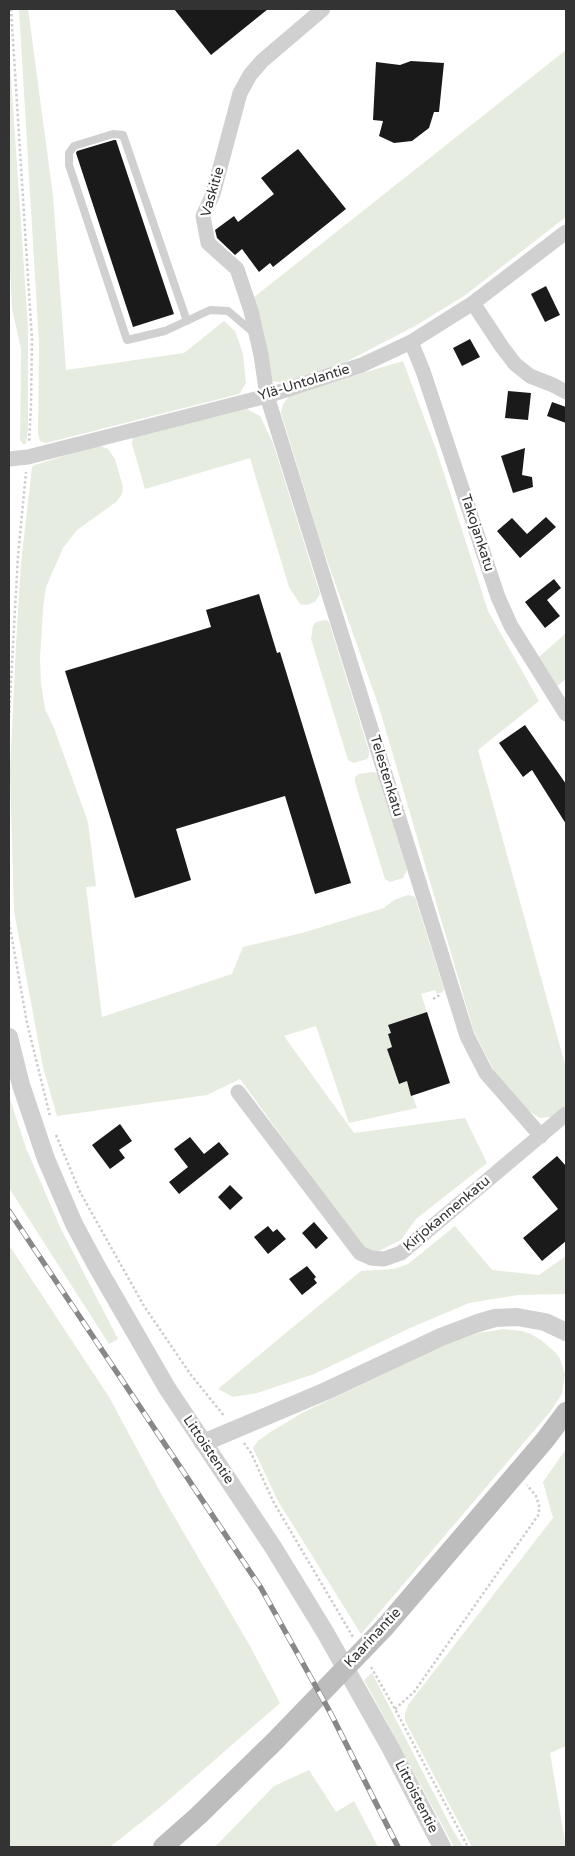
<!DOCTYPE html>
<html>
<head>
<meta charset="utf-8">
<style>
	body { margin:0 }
	#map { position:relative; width:575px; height:1856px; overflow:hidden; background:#fff; font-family:"Varela Round",sans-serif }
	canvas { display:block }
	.frame { position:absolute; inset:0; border:10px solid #333; pointer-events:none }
</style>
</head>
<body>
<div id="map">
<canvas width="575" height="1856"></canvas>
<div class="frame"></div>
</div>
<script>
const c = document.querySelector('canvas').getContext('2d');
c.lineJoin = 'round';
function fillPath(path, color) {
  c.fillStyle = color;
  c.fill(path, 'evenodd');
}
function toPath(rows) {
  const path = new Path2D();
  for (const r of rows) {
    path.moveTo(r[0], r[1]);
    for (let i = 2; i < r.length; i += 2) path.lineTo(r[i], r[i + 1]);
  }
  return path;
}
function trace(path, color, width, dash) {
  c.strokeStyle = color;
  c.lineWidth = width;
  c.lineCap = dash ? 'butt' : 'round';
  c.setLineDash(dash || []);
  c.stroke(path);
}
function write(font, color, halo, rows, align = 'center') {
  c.font = font + ' "Varela Round",sans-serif';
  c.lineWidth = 5;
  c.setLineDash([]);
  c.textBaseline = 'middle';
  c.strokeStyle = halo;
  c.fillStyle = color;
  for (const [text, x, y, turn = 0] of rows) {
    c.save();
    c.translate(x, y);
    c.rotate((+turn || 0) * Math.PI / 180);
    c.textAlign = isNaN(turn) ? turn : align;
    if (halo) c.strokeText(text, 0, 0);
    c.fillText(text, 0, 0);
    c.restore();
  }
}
const green = toPath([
	[19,9,28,9,53,196,66,370,184,353,224,321,235,331,243,354,246,383,239,394,46,443,40,441,38,434,39,343],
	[9,48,28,327,28,429,26,444,23,444,20,440,21,349,12,309,9,245],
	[566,50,566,217,464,296,415,326,334,368,286,383,271,381,253,298],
	[403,361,437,452,488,611,539,701,478,750,566,1068,566,1109,560,1114,550,1117,540,1118,530,1112,499,1080,474,1032,379,707,321,543,281,413,283,404,290,395],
	[247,409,260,416,273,443,320,594,315,602,306,605,300,604,289,587,250,458,145,489,132,444,133,437],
	[98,445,108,449,115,459,123,487,122,494,116,502,77,530,63,548,46,587,43,608,40,659,41,683,45,709,54,728,88,822,96,886,86,887,102,1017,232,974,243,947,302,933,384,908,394,900,408,895,415,897,444,989,443,992,437,994,435,990,421,994,427,1012,388,1025,391,1033,388,1034,392,1047,387,1049,390,1056,404,1074,396,1077,398,1084,407,1081,417,1108,349,1123,316,1026,284,1036,354,1133,465,1118,487,1163,416,1219,401,1240,373,1254,362,1247,240,1079,207,1095,57,1116,43,1067,14,911,10,772,16,645,21,563,32,467,35,465],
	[326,620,329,622,369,751,369,755,367,759,354,763,348,760,311,639,313,626,316,622],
	[566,633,566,679,557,686,539,657],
	[372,772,377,773,378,776,407,870,403,878,390,882,385,879,355,782,355,777,359,774],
	[9,1096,26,1148,60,1227,118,1339,109,1344,9,1188],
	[455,1226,492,1270,539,1275,566,1256,566,1294,518,1295,469,1303,410,1328,314,1374,257,1393,233,1397,218,1389,361,1271,394,1269,408,1264],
	[9,1245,109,1397,164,1499,250,1646,280,1703,163,1805,110,1847,9,1847],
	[504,1329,522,1331,531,1334,541,1340,556,1353,560,1359,565,1374,562,1394,550,1412,361,1634,278,1501,253,1448,258,1441,269,1433,302,1413,444,1345,479,1333],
	[566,1449,566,1746,550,1753,566,1847,472,1847,405,1721,405,1714,408,1705,553,1518,543,1482],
	[372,1673,449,1823,463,1847,454,1847,364,1680],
	[309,1770,336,1812,354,1801,378,1847,215,1847,274,1786]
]);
const building = toPath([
	[174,9,268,9,211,55],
	[411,61,444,63,439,112,434,112,429,128,412,141,394,143,379,136,383,121,373,120,376,62,400,65],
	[114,140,116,140,174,314,133,327,76,153,77,151],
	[298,149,346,209,273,267,270,263,259,272,242,249,235,255,217,238,215,230,234,216,238,222,274,194,261,178],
	[546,286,560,315,545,322,531,294],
	[470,339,480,357,462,366,453,348],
	[508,391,531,393,528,420,505,418],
	[552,402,566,407,566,423,547,416],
	[525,448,522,475,532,477,533,487,513,493,501,456],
	[546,517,556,527,520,558,497,531,512,518,527,534],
	[554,579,561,588,547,600,560,616,545,628,525,602],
	[259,594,277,653,280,652,351,883,315,894,285,796,176,829,191,880,135,898,65,671,211,627,206,610],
	[525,725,566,784,566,824,532,770,523,777,499,743],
	[427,1012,450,1083,411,1096,407,1081,399,1084,393,1066,387,1049,392,1047,388,1034,391,1033,388,1025],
	[120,1124,132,1141,119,1150,125,1158,110,1169,92,1145],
	[190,1137,204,1154,219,1142,229,1154,179,1194,169,1182,188,1167,174,1149],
	[557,1156,566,1166,566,1241,542,1261,523,1238,558,1209,532,1177],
	[230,1185,243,1198,230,1210,218,1197],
	[314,1222,328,1238,316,1249,302,1233],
	[268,1226,273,1232,277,1229,286,1239,268,1254,254,1237],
	[307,1266,316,1277,314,1279,317,1283,302,1295,289,1279]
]);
const path = toPath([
	[11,9,32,340,31,407,29,442],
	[9,718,18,556,26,472],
	[9,922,27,1023,50,1116],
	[433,999,440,995],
	[56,1135,80,1192,144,1306,191,1375,225,1417],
	[244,1443,251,1453,274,1503,353,1637],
	[371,1667,395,1709,468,1847],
	[395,1709,414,1692,539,1514,539,1505,536,1496,527,1485]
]);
const service = toPath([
	[187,321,123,135,113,134,74,146,69,153,69,165,127,340,165,331,210,310,228,311,254,333]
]);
const minor = toPath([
	[323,9,262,61,250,75,240,93,213,194,203,216,208,243,237,269,251,311,261,355,267,396,467,1036,486,1073,541,1136],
	[473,303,502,347,515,364,530,376,553,385,566,392],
	[411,342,423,371,498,597,511,626,566,714],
	[9,459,28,457,267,396,362,365,411,342,473,303,566,232],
	[238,1092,360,1253,371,1258,384,1259,401,1253,566,1114]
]);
const tertiary = toPath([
	[9,1037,21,1085,46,1159,74,1224,96,1265,167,1388,273,1547,325,1632,390,1747,442,1847],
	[203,1443,326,1391,441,1337,478,1323,495,1318,517,1317,545,1322,566,1332]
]);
const secondary = toPath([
	[163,1847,198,1816,275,1741,385,1627,545,1440,566,1412]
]);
const rail = toPath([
	[9,1211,261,1588,330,1712,398,1847]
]);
const streetNames = [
	["Vaskitie",213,192,-74],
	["Ylä-Untolantie",304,383,-17],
	["Takojankatu",477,533,72],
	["Telestenkatu",386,776,73],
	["Kirjokannenkatu",447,1214,-40],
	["Littoistentie",208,1450,56],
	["Kaarinantie",373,1638,-47],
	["Littoistentie",416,1797,63]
];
fillPath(green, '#e6ecdf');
fillPath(building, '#1a1a1a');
trace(path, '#cdcdcd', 2.5, [2.5, 2.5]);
trace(service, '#d0d0d0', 8);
trace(minor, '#d0d0d0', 15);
trace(tertiary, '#d0d0d0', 18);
trace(secondary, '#bdbdbd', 20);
trace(rail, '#888', 5.5);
trace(rail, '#fff', 4, [11]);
write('14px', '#333', '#fff', streetNames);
</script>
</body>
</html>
